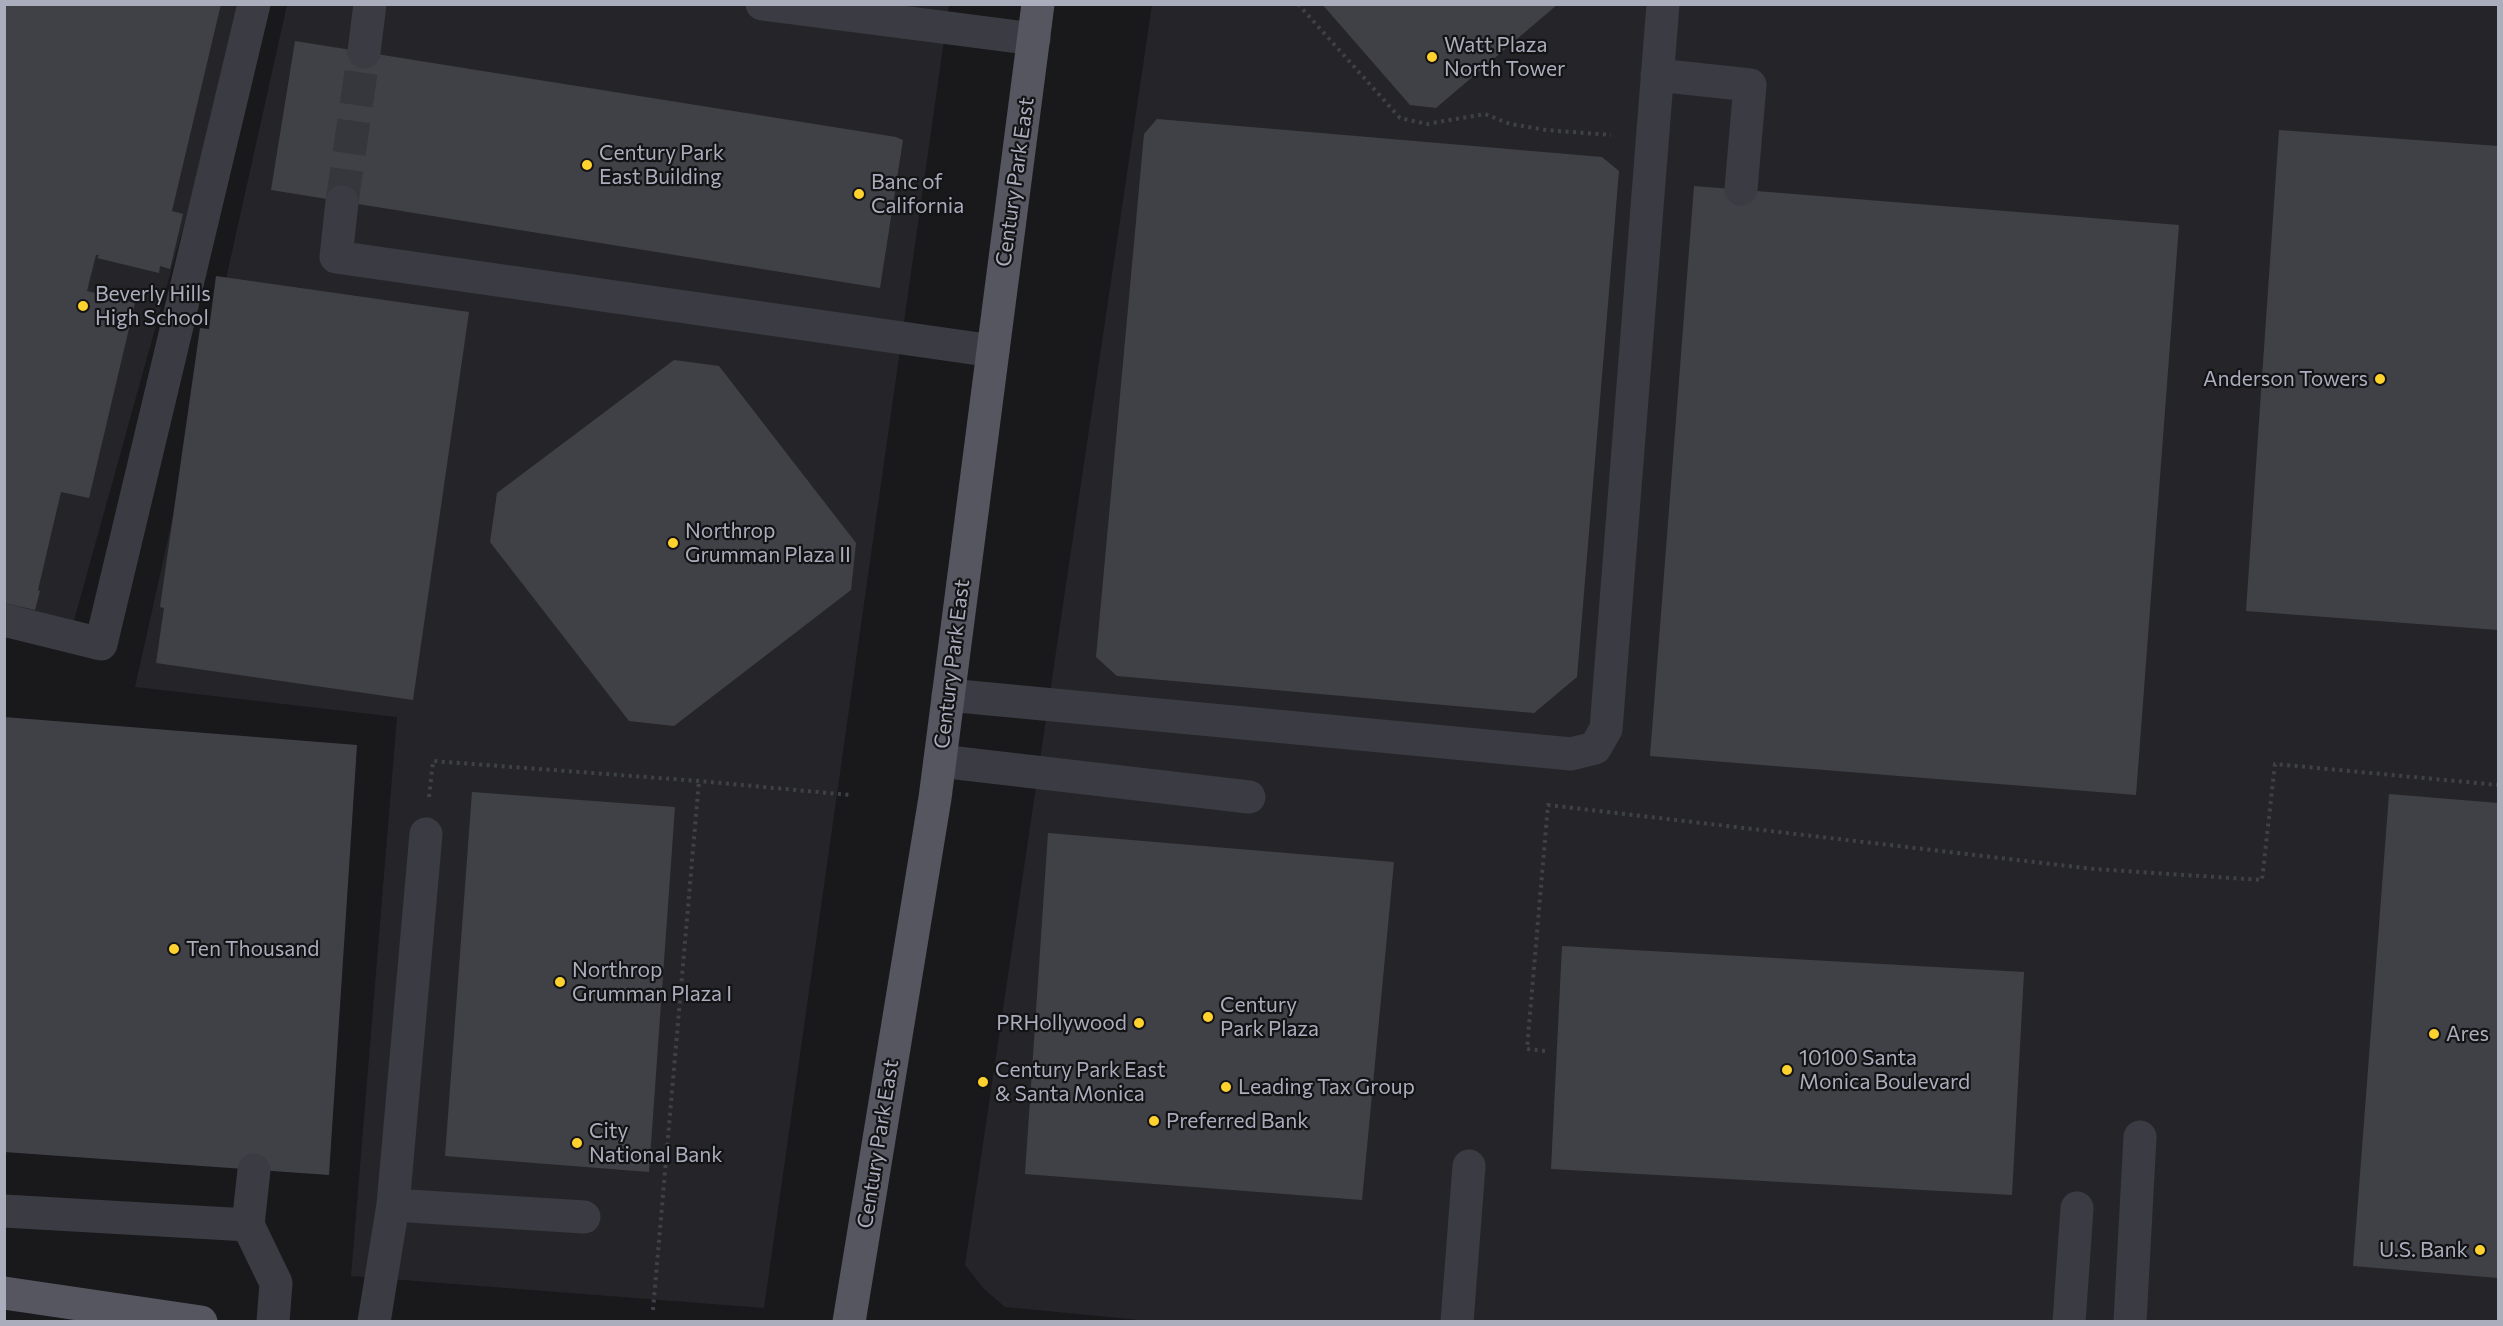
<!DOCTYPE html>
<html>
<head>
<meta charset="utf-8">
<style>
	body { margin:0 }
	#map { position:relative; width:2503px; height:1326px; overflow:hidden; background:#19191c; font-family:Commissioner,sans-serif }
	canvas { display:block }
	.frame { position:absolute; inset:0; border:6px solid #aaadbc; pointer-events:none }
</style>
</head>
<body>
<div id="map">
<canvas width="2503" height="1326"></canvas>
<div class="frame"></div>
</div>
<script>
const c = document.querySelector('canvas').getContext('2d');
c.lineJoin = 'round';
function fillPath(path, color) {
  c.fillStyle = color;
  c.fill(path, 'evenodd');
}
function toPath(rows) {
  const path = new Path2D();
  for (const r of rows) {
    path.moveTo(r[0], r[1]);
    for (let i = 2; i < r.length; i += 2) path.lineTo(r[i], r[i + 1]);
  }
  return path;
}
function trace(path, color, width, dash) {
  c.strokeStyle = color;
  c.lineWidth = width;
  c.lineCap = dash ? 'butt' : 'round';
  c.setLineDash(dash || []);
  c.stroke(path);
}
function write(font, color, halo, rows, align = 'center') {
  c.font = font + ' Commissioner,sans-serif';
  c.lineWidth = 4.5;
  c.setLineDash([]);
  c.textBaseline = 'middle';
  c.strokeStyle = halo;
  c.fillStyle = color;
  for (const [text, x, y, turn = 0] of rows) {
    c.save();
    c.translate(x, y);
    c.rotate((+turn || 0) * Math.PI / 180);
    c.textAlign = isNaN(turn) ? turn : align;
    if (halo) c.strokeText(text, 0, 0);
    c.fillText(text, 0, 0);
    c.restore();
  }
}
const built = toPath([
	[4,5,245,5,73,624,5,607],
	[287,5,949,5,764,1308,351,1276,397,717,135,687],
	[1152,5,2498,5,2498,1321,1161,1322,1005,1307,984,1289,965,1265]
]);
const building = toPath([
	[4,4,221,4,172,211,183,214,170,269,160,266,159,273,97,258,99,255,96,255,87,291,135,303,89,498,61,492,38,590,40,591,35,610,4,603],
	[1322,4,1558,4,1436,108,1410,105],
	[295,41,896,137,903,140,880,288,271,190],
	[1157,119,1602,157,1619,171,1577,677,1534,713,1117,676,1096,657,1144,134],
	[2279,130,2498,146,2498,630,2246,611],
	[1694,186,2179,225,2136,795,1650,756],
	[216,276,469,312,413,700,156,663,164,608,160,607,200,328,209,329],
	[674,360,719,366,856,543,851,590,674,726,629,721,490,542,497,493],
	[4,717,357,745,329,1175,4,1152],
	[472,792,675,807,649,1172,445,1156],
	[2389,794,2498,803,2498,1278,2353,1266],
	[1048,833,1394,862,1362,1200,1025,1174],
	[1562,946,2024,972,2012,1195,1551,1169]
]);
const minorTunnel = toPath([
	[342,202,364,52]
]);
const path = toPath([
	[1298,4,1400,118,1427,124,1485,114,1510,124,1546,130,1611,135],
	[429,797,433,761,699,781,850,795],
	[1545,1051,1527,1049,1548,805,2094,869,2262,880,2275,764,2498,785],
	[653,1310,699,781]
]);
const minor = toPath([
	[762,4,1034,39],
	[364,52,370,4],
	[1657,75,1750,85,1741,189],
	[342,202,336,257,993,351],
	[4,620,101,644,254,4],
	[948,695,1571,754,1595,748,1606,729,1663,4],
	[940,761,1249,797],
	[393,1205,584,1217],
	[4,1211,248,1225,254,1170],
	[248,1225,276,1283,273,1322],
	[374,1322,393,1205,426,834],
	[1457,1322,1469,1166],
	[2069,1322,2077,1208],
	[2130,1322,2140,1137]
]);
const major = toPath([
	[4,1293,201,1322],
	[849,1322,935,798,1038,4]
]);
const markers = [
	[1432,57,6,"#ffd22d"],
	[587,165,6,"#ffd22d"],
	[859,194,6,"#ffd22d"],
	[83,306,6,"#ffd22d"],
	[2380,379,6,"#ffd22d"],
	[673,543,6,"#ffd22d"],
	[174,949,6,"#ffd22d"],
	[560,982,6,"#ffd22d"],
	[1208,1017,6,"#ffd22d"],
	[1139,1023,6,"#ffd22d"],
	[2434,1034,6,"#ffd22d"],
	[1787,1070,6,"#ffd22d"],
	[983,1082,6,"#ffd22d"],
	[1226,1087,6,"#ffd22d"],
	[1154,1121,6,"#ffd22d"],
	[577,1143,6,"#ffd22d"],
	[2480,1250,6,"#ffd22d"]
];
const poiNames = [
	["Watt Plaza",1444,45],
	["North Tower",1444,69],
	["Century Park",599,153],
	["East Building",599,177],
	["Banc of",871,182],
	["California",871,206],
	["Beverly Hills",95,294],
	["High School",95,318],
	["Anderson Towers",2368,379,"right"],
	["Northrop",685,531],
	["Grumman Plaza II",685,555],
	["Ten Thousand",186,949],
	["Northrop",572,970],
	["Grumman Plaza I",572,994],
	["Century",1220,1005],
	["Park Plaza",1220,1029],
	["PRHollywood",1127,1023,"right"],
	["Ares",2446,1034],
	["10100 Santa",1799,1058],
	["Monica Boulevard",1799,1082],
	["Century Park East",995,1070],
	["& Santa Monica",995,1094],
	["Leading Tax Group",1238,1087],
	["Preferred Bank",1166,1121],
	["City",589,1131],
	["National Bank",589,1155],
	["U.S. Bank",2468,1250,"right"]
];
const streetNames = [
	["Century Park East",1015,182,-82],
	["Century Park East",952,664,-83],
	["Century Park East",878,1144,-81]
];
fillPath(built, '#252529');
fillPath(building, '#404146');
trace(minorTunnel, '#36373c', 33, [33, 16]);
trace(path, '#3f4148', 4, [3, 4.5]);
trace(minor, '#3b3c43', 33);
trace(major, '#555660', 33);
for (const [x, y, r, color] of markers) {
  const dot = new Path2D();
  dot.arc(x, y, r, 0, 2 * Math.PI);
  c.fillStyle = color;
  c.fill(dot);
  trace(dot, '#141417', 2);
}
write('21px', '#aaadbc', '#141417', poiNames, 'left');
write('21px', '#aaadbc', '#141417', streetNames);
</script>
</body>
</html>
